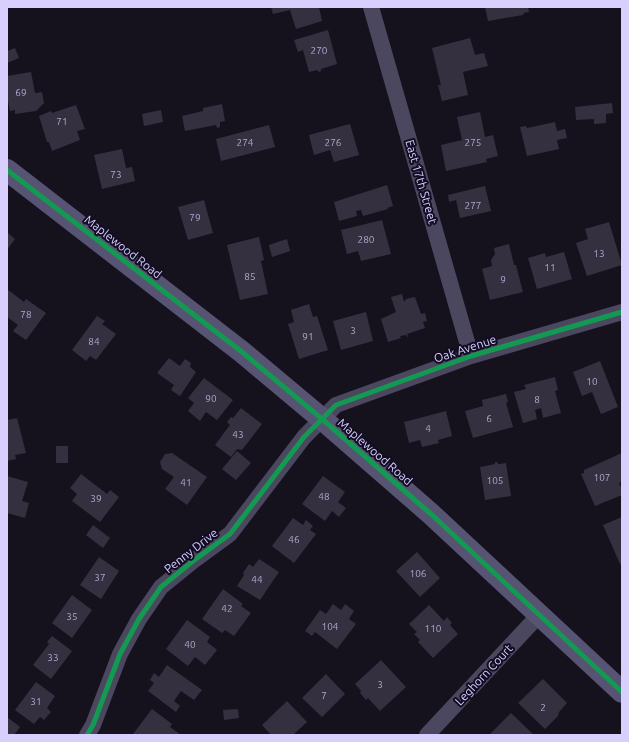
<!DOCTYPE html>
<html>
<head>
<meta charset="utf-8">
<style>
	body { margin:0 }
	#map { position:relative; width:629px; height:742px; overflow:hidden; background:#15121e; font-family:Ubuntu,sans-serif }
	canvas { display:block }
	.frame { position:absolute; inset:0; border:8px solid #d9cfff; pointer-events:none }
</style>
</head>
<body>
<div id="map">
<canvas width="629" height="742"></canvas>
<div class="frame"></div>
</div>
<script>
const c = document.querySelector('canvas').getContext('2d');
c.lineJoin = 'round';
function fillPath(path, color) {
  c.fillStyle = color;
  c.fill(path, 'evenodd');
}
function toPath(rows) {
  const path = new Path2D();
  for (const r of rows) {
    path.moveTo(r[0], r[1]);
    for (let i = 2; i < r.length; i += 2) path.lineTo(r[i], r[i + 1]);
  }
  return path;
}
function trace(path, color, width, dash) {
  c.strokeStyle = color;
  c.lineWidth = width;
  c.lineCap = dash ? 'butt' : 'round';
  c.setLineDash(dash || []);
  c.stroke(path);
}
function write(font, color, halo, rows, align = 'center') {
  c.font = font + ' Ubuntu,sans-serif';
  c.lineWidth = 4;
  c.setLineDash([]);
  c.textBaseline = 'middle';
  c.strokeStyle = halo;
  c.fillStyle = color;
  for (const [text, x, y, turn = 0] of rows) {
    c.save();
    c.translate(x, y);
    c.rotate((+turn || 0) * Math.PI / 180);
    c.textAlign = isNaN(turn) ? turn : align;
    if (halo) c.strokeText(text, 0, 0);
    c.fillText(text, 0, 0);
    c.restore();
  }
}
const building = toPath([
	[271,7,319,7,322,21,296,29,290,10,273,14],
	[485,7,528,7,529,12,524,13,523,15,488,21],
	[328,30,337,64,321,69,321,71,319,72,317,70,309,72,303,50,298,52,294,40],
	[470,38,475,55,484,53,488,66,463,72,468,95,442,101,438,85,441,85,432,48],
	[15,48,19,58,7,63,7,51],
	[31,72,35,93,42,92,44,103,36,111,15,114,15,110,10,111,7,96,7,76],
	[612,103,613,113,606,114,606,123,594,124,594,119,576,120,575,107],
	[222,104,225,121,220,122,220,127,217,128,216,125,185,131,182,116,203,111,203,108],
	[76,105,85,129,77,131,80,140,52,151,49,142,47,142,39,116,51,111,52,113],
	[161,110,163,122,144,126,142,114],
	[480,112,485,137,493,135,498,156,486,159,487,162,446,171,441,145,462,140,457,117],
	[555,122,557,131,565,129,567,138,557,140,559,149,527,156,520,127,526,126,527,128],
	[350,124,359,155,334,162,330,150,314,155,309,135],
	[269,125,275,147,221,161,216,139],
	[122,149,126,168,132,167,135,181,102,189,94,155],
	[387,185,393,206,387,208,388,209,363,216,361,210,356,211,357,216,339,221,334,202],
	[485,186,491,211,460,218,456,200,449,202,448,195],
	[204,200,213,233,188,240,178,207],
	[382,220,391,254,361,261,358,251,347,254,341,230],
	[609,222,622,265,587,276,576,243,588,239,585,229],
	[7,232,15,239,7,250],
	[259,237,264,260,261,261,268,294,240,300,227,245],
	[287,239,290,251,272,257,269,245],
	[509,244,514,265,516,265,523,292,490,300,482,269,492,266,491,260,495,254,494,248],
	[564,252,572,279,537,289,528,258,545,253,546,257],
	[7,289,24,302,26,299,46,313,26,340,13,331,18,325,7,317],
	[402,294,404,302,406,299,415,297,421,314,425,313,427,321,423,322,425,328,407,334,408,336,407,337,406,335,400,336,401,338,388,342,381,319,396,312,391,297],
	[309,304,313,317,317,316,328,350,299,359,288,324,294,322,291,310],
	[366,312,373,341,341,350,333,321],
	[97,316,105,321,102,324,116,334,96,360,90,356,86,361,72,350],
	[169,358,180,366,185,359,191,363,190,367,196,372,180,396,171,390,174,385,157,373],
	[600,361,618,407,601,414,592,392,582,396,573,372],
	[555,377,558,390,555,391,561,413,543,418,541,408,535,410,537,419,523,423,514,392,526,389,524,385],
	[204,378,233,400,217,420,206,412,200,421,188,411,194,403,188,398],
	[506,394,508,402,506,403,513,427,473,438,465,411,483,406,482,400],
	[241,408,262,424,242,450,237,449,231,457,215,445,230,425,227,422,231,417,233,418],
	[446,411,452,436,438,440,439,443,422,447,420,440,409,443,404,422],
	[17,418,26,453,15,455,16,459,7,461,7,420],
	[56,446,68,446,68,463,56,463],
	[237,451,251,463,236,480,222,469],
	[172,453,207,477,187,505,165,489,174,477,162,469,160,462,165,454],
	[622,453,622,481,619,483,622,490,622,495,595,506,581,474,584,473,584,470],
	[495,462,497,462,498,464,506,463,511,496,485,500,480,467,495,464],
	[81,474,107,494,110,490,119,497,100,522,72,501,77,494,70,488],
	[7,476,28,482,22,501,29,503,25,518,7,513],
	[323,476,345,492,338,502,346,508,339,517,332,511,325,521,302,504],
	[622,517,622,563,620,564,603,525],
	[293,518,303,525,306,520,313,526,310,530,316,534,294,563,272,546],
	[93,525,110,538,103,548,86,535],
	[417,552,440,578,420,597,396,571],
	[99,557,119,571,101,599,80,585],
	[259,559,279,572,260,600,237,586,244,575,243,573,249,564,253,567],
	[223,589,243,604,241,606,251,613,234,636,225,630,222,633,202,619],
	[72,595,92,610,72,638,52,623],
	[333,604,341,610,345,604,354,611,349,619,356,624,337,649,315,632,312,636,305,631,320,610,326,614],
	[429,605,444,621,447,617,452,623,450,625,458,634,433,658,418,642,420,640,414,634,417,632,409,624],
	[187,620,210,637,207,642,217,650,205,665,195,657,188,666,166,649],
	[52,636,72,651,51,679,33,665,49,644,47,642],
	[381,660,406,687,380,711,368,698,366,700,360,693,361,691,355,684],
	[167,665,202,690,194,700,181,691,174,701,180,706,176,712,148,691,154,683,150,680,154,673,159,677],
	[326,674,345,694,322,717,302,698],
	[543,679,567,703,559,712,558,716,545,729,518,703],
	[36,682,55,696,47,708,51,712,44,720,40,717,34,724,15,710],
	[287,701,307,722,293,735,271,735,262,725],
	[152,709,172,724,170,727,181,735,133,734],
	[238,709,239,718,224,720,223,710],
	[511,713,534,735,489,735],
	[7,717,20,727,14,735,7,735]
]);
const street = toPath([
	[371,7,471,356],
	[87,735,93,725,120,654,139,619,161,587,193,561,230,534,304,437,336,405,471,356,622,312],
	[427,735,540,614]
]);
const secondary = toPath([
	[7,170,242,352,322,419,431,514,622,692]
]);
const cycleway = toPath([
	[7,170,242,352,322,419,431,514,622,692],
	[87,735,93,725,120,654,139,619,161,587,193,561,230,534,304,437,336,405,471,356,622,312]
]);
const numberNames = [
	["270",319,51],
	["69",21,93],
	["71",62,122],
	["274",245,143],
	["276",333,143],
	["275",473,143],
	["73",116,175],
	["277",473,206],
	["79",195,218],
	["280",366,240],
	["13",599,254],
	["11",550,268],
	["85",250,277],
	["9",503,280],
	["78",26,315],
	["3",353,331],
	["91",308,337],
	["84",94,342],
	["10",592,382],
	["90",211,399],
	["8",537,400],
	["6",489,419],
	["4",428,429],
	["43",238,435],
	["107",602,478],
	["105",495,481],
	["41",186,483],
	["48",324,497],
	["39",96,499],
	["46",294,540],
	["106",418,574],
	["37",100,578],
	["44",257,580],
	["42",227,609],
	["35",72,617],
	["104",330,627],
	["110",433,629],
	["40",190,645],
	["33",53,658],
	["3",380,685],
	["7",324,696],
	["31",36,702],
	["2",543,708]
];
const streetNames = [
	["East 17th Street",421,182,74],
	["Maplewood Road",123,247,38],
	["Oak Avenue",465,349,-18],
	["Maplewood Road",375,452,41],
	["Penny Drive",191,551,-38],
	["Leghorn Court",484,675,-47]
];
fillPath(building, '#343040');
trace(street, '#4a475f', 16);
trace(secondary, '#575372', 22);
trace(cycleway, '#139951', 5);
write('10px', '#b0a7cf', null, numberNames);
write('12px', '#d9cfff', '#130d23', streetNames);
</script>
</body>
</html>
